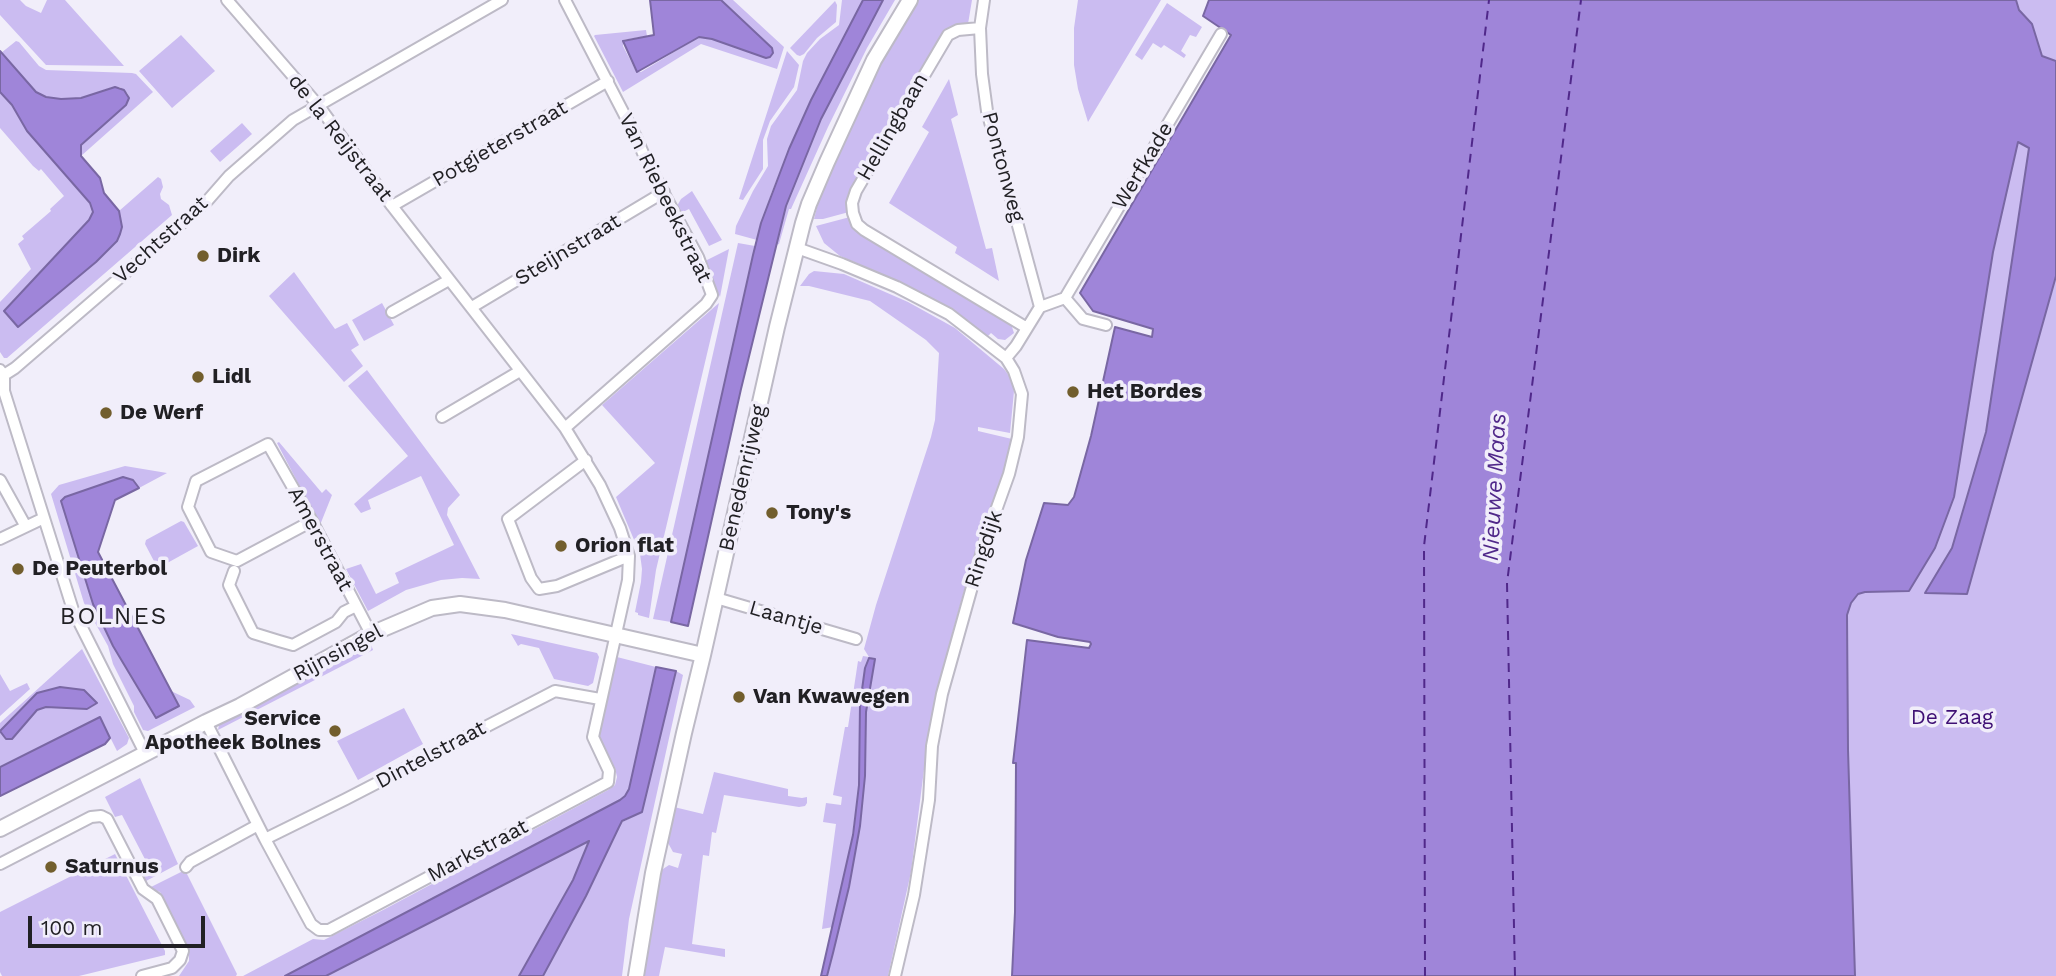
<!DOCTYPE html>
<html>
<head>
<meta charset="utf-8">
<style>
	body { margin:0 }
	#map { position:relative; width:2056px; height:976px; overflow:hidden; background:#f1eefa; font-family:"Work Sans",sans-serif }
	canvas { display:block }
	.scale { position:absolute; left:28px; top:916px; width:177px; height:32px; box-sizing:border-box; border:4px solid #212024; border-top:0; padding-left:9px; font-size:21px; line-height:24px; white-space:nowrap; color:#212024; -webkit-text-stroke:5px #f1eefa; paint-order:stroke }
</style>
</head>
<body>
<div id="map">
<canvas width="2056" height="976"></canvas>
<div class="scale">100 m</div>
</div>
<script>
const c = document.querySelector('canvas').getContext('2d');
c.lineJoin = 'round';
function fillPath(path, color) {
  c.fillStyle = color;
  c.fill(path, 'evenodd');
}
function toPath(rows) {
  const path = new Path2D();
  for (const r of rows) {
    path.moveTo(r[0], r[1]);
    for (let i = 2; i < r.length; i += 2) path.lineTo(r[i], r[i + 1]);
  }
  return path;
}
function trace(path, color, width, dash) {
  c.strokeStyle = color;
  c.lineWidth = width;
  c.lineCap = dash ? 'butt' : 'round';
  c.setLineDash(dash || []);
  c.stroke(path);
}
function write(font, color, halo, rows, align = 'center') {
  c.font = font + ' "Work Sans",sans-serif';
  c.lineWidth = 7;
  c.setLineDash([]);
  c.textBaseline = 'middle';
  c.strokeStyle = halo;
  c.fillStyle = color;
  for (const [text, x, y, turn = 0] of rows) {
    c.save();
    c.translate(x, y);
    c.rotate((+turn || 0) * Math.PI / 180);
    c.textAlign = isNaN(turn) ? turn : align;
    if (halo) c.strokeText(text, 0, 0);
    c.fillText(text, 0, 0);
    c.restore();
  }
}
const green = toPath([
	[0,0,20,0,26,6,41,13,47,0,65,0,124,66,46,65,0,15],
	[721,0,733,0,784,47,777,69,701,44,623,92,594,36,595,35,646,30,647,36,623,40,623,46,636,71,641,72,699,37,712,39,766,58,772,48],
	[842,0,863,0,811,100,789,149,771,194,757,240,735,234,736,226,753,191,768,166,767,139,771,126,797,90,803,61,807,53,820,39,839,25],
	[883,0,895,0,867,48,828,127,791,209,789,209,779,244,776,245,786,206,821,119],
	[916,0,972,0,968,24,958,25,939,40,856,182,849,212,823,219,814,219,823,184,866,90],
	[1078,0,1161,0,1088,122,1078,89,1074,65,1074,28],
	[2016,0,2056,0,2056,61,2042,56,2032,24,2019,10],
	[835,1,837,5,836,22,817,38,804,54,800,56,797,55,790,48],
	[1167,3,1202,27,1196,37,1190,35,1181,51,1186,55,1184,58,1164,45,1161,48,1153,43,1142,60,1135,55],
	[181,35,215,71,172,108,139,71],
	[16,41,19,42,39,66,46,70,132,73,136,74,153,92,81,156,81,145,126,105,129,99,128,94,120,87,113,87,81,98,61,99,46,97,36,92,1,53],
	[787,51,799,65,794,87,770,121,763,140,763,169,743,200,739,199],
	[949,79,958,115,951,119,986,249,992,248,999,281,955,253,957,247,889,203,929,132,922,127],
	[0,92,12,106,27,131,90,204,93,212,89,220,4,310,96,262,117,241,120,234,122,227,119,211,158,177,161,179,163,187,160,194,161,199,169,205,172,215,7,358,4,358,0,352,0,302,31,269,18,244,24,239,22,236,51,211,50,209,64,196,41,169,39,171,33,166,0,128],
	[242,123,252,134,220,162,210,151],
	[2017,141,2029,148,1986,432,1952,548,1926,593,1967,593,2056,276,2056,976,1855,976,1848,750,1847,615,1851,603,1858,594,1864,592,1935,548,1954,497,1993,252],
	[692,191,722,240,709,246,689,209,681,213,677,206,681,199],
	[850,217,862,233,862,236,1013,324,1012,327,1014,333,1005,340,998,339,991,333,988,336,940,303,882,274,840,256,824,243,816,226],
	[738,243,755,246,671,622,653,619],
	[729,249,720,297,703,262],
	[814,271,844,274,908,302,955,328,1004,369,1010,377,1014,391,1010,433,978,427,978,431,1012,439,1005,467,964,591,937,689,927,746,911,872,888,976,827,976,849,887,860,826,865,776,866,712,875,659,870,658,859,785,851,845,833,927,822,929,836,824,823,822,826,803,841,805,842,797,833,795,845,727,848,727,858,661,861,662,863,656,869,657,864,649,876,605,931,437,935,420,939,353,926,340,870,301,809,286,800,286,809,274],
	[294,272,335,329,347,323,359,345,351,350,363,366,344,382,269,296],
	[382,303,394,325,364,341,352,320],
	[719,303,656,570,649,618,638,615,638,613,635,612,641,582,642,569,640,554,616,497,655,463,602,405],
	[367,370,460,495,448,508,447,515,480,579,462,578,441,580,406,590,368,611,346,569,361,564,376,594,399,583,395,573,454,545,421,476,368,500,371,509,361,513,354,504,408,456,348,386],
	[279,442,322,493,326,489,332,495,320,525,277,443],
	[125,466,167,473,139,488,133,480,66,497,93,604,113,646,156,718,179,706,171,691,190,700,195,707,148,731,143,730,134,712,134,706,113,664,108,646,84,603,51,494,59,485],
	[181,521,184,522,198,546,160,567,156,565,145,544,146,540],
	[511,634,597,653,599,657,593,683,588,686,554,679,539,648,521,644,518,646],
	[371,644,373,650,218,730,219,725,223,721],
	[82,649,129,738,127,744,117,751,100,717,0,767,0,723],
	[613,656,656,667,629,789,625,796,620,800,285,976,243,976,313,939,324,940,385,909,608,790,615,785,617,777,615,768,601,742,599,732],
	[676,671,683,675,629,919,622,976,543,976,586,896,619,827,622,822,642,812],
	[0,674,10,691,27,683,30,689,0,716],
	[404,708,423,744,358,780,337,741],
	[714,772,788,789,788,796,802,798,807,797,807,803,805,806,799,807,724,795,716,833,712,832,709,856,703,855,692,944,725,949,725,957,665,947,659,976,641,976,660,871,669,865,678,868,682,854,673,852,667,841,674,807,703,814],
	[140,778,178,864,146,881,140,871,148,865,122,815,115,817,105,797],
	[590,841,573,880,519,976,326,976],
	[115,854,165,951,165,955,79,976,2,976,0,972,0,912],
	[185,870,237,974,236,976,179,976,189,961,189,949,160,892,149,888]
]);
const water = toPath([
	[650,0,721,0,772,48,773,53,770,57,766,58,712,39,699,37,637,72,623,41,654,35,650,0],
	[863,0,883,0,821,119,786,206,741,389,688,626,671,622,753,255,761,223,789,149,811,100,863,0],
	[1209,0,2016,0,2019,10,2032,24,2042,56,2056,61,2056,276,1967,594,1925,593,1952,548,1986,432,2029,148,2018,142,1993,252,1954,497,1935,548,1909,591,1865,592,1858,594,1851,603,1847,615,1848,750,1855,976,1012,976,1015,912,1016,763,1013,763,1027,640,1089,648,1091,644,1090,642,1058,637,1013,623,1026,560,1044,503,1068,505,1074,497,1091,436,1115,327,1152,337,1153,329,1093,311,1080,293,1231,35,1203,16,1209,0],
	[0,51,36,92,46,97,61,99,81,98,115,87,124,90,129,98,126,105,81,145,81,156,100,178,104,193,119,211,122,227,120,234,117,241,96,262,18,327,4,311,89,220,93,212,90,203,27,131,12,105,0,92,0,51],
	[123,477,133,480,139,488,115,500,98,552,179,706,156,718,113,646,93,604,61,501,65,497,123,477],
	[869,658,875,659,866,712,865,776,860,826,849,887,833,953,827,976,821,976,853,835,859,785,860,704,865,668,869,658],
	[656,667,676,671,642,812,622,821,619,827,586,896,543,976,519,976,573,880,589,841,326,976,285,976,620,800,625,796,629,789,656,667],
	[60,687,84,690,97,703,87,709,46,707,37,710,12,739,6,739,0,731,37,693,60,687],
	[100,717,110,738,105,744,0,796,0,767,100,717]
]);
const ferry = toPath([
	[1425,976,1424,546,1489,0],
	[1515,976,1507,583,1581,0]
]);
const minor = toPath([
	[565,0,636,137,646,160,698,257,712,295,706,304,565,428],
	[984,0,980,28,982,74,987,111,1040,307,1016,346,1006,358],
	[980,28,958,30,948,35,856,191,852,203,853,213,857,224,864,230,1027,328],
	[392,206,608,81],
	[797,248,842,264,897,287,949,314,1006,358,1014,371,1022,394,1018,437,1009,474,984,544,942,694,932,746,929,800,914,895,895,976],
	[1065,298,1083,319,1106,325],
	[472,307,664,192],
	[1040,307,1065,298,1221,34],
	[392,312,449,280],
	[0,370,4,375,4,391,73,610,145,753],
	[4,375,15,368,124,274,208,200,229,176,293,120,502,0],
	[442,417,520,371],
	[586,460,508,519,531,578,539,589,557,586,629,556],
	[0,480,25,525],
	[312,521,237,561,211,552,188,507,196,481,268,444,312,521,371,634],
	[0,539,44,518],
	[234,571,229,585,253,633,279,641,293,645,336,622,344,612,356,606],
	[716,598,856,639],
	[206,722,265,839,311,924,319,930,329,930,608,782,609,771,593,737,628,580,629,556,620,528,600,485,565,428,392,206,318,105,227,0],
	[265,839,346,799,555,691,600,699],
	[0,864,91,817,101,816,107,819,143,889,157,899,183,951,180,960,172,968,142,976],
	[186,867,190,862,258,825]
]);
const tertiary = toPath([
	[0,829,206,722,240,706,371,634,432,608,460,604,505,610,703,655],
	[636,976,653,873,684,733,703,655,777,327,803,223,809,204,827,162,874,60,910,0]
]);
const markers = [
	[203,256,7,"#725e2d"],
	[198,377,7,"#725e2d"],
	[1073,392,7,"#725e2d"],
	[106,413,7,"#725e2d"],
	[772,513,7,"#725e2d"],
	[561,546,7,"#725e2d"],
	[18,569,7,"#725e2d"],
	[739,697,7,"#725e2d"],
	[335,731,7,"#725e2d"],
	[51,867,7,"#725e2d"]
];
const streetNames = [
	["Hellingbaan",893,127,-60],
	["de la Reijstraat",340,138,52],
	["Potgieterstraat",500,144,-30],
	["Werfkade",1143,166,-59],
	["Pontonweg",1003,167,75],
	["Van Riebeekstraat",665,198,64],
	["Vechtstraat",161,240,-42],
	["Steijnstraat",568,250,-31],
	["Benedenrijweg",743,478,-77],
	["Amerstraat",320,539,62],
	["Ringdijk",984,549,-72],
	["Laantje",786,618,16],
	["Rijnsingel",338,653,-28],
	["Dintelstraat",431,755,-28],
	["Markstraat",478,851,-28]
];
const poiNames = [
	["Dirk",217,256],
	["Lidl",212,377],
	["Het Bordes",1087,392],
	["De Werf",120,413],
	["Tony's",786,513],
	["Orion flat",575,546],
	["De Peuterbol",32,569],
	["Van Kwawegen",753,697],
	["Service",321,719,"right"],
	["Apotheek Bolnes",321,743,"right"],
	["Saturnus",65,867]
];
const parkNames = [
	["De Zaag",1952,718]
];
const waterNames = [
	["Nieuwe Maas",1495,487,-87]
];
const quarterNames = [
	["BOLNES",114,617]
];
fillPath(green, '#cbbcf1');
fillPath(water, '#9f85d9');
trace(water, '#7967a3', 2);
trace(ferry, '#50288a', 2, [9, 7]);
trace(minor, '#bdbac6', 14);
trace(tertiary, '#bdbac6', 18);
trace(minor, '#fff', 10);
trace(tertiary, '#fff', 14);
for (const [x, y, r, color] of markers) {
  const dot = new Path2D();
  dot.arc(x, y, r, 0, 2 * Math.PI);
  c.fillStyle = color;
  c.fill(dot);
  trace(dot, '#f1eefa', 2.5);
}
write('21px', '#212024', '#f1eefa', streetNames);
write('bold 21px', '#212024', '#f1eefa', poiNames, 'left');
write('21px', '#3e0f74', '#f1eefa', parkNames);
write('italic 23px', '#50288a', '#f1eefa', waterNames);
c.letterSpacing = '2px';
write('24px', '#212024', '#f1eefa', quarterNames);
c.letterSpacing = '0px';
</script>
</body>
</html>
